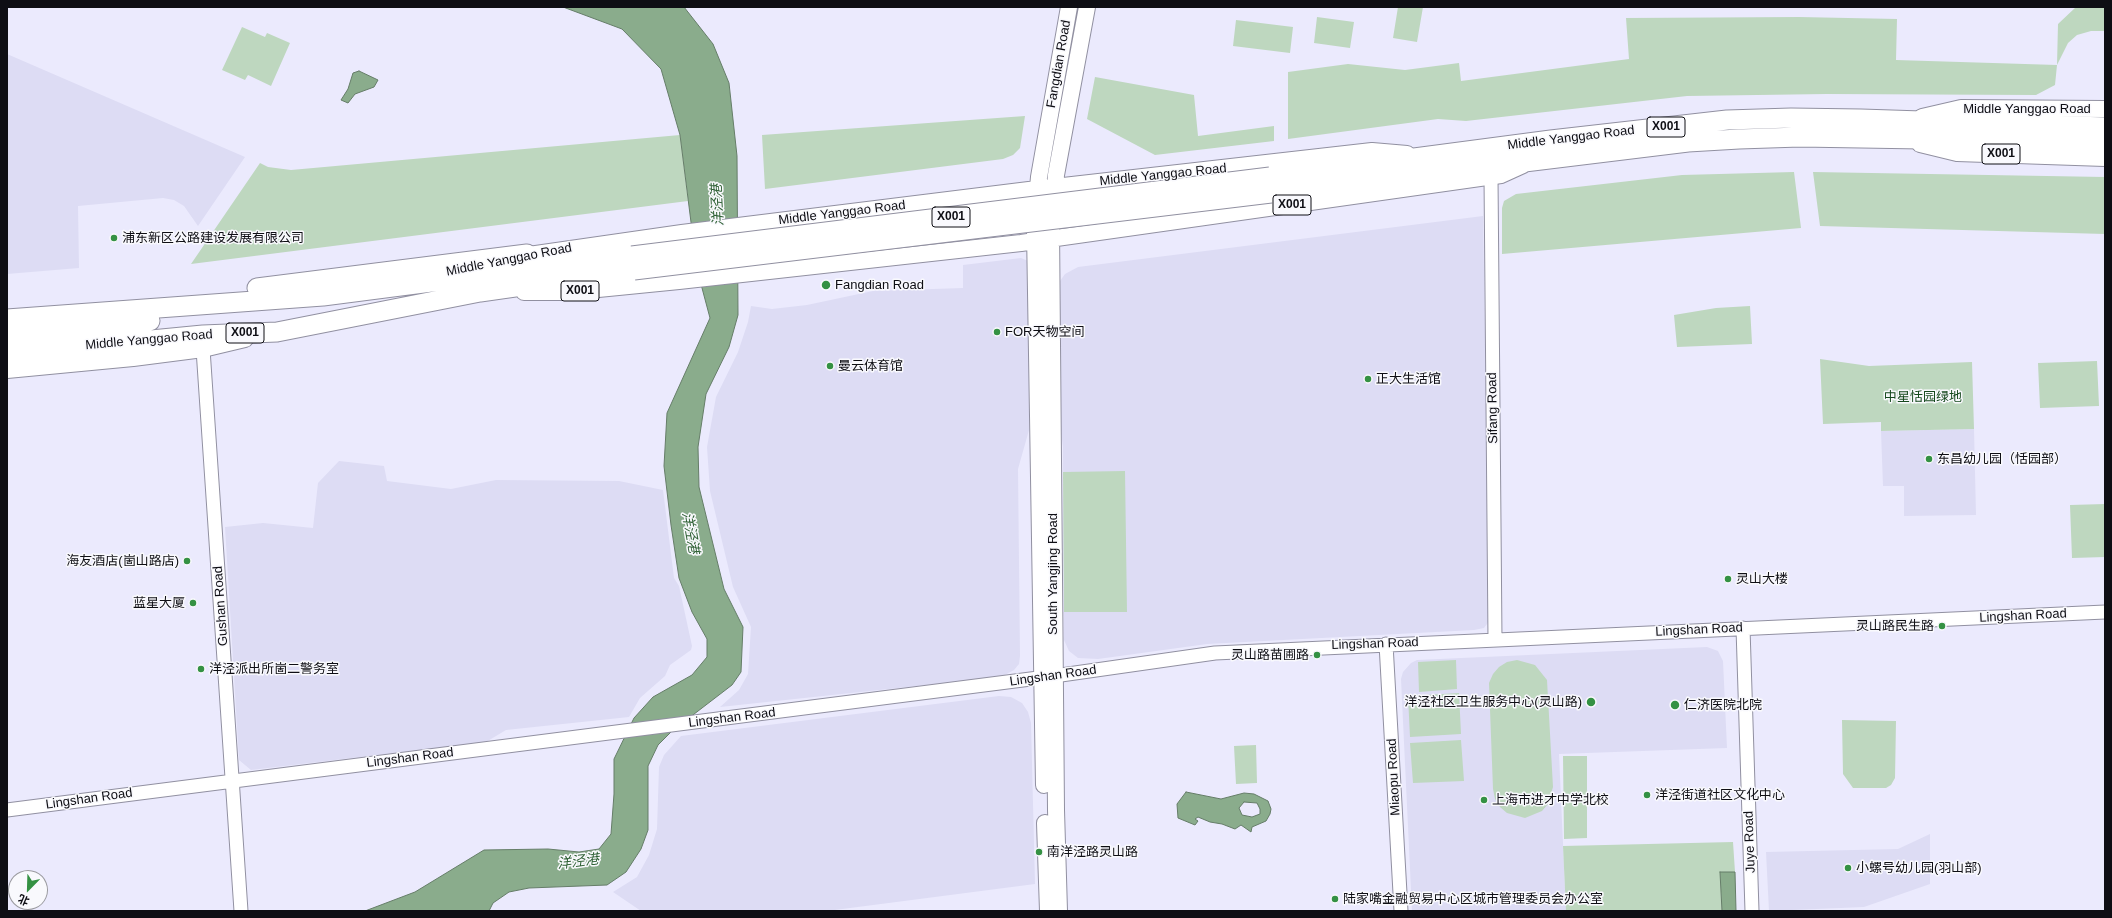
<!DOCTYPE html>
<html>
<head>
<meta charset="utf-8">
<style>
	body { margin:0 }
	#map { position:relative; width:2112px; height:918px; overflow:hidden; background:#ebeafd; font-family:Helvetica,"Noto Sans SC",sans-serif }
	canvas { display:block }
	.frame { position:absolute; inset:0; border:8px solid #0e0e14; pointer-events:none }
	.north { position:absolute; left:8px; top:870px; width:40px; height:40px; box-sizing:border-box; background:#f9f9fd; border:1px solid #9b9ba0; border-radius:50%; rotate:203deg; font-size:11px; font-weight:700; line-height:16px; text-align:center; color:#0e0e14 }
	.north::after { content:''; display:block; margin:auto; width:14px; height:18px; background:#349143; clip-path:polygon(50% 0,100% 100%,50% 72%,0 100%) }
</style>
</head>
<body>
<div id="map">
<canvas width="2112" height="918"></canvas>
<div class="frame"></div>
<div class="north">北</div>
</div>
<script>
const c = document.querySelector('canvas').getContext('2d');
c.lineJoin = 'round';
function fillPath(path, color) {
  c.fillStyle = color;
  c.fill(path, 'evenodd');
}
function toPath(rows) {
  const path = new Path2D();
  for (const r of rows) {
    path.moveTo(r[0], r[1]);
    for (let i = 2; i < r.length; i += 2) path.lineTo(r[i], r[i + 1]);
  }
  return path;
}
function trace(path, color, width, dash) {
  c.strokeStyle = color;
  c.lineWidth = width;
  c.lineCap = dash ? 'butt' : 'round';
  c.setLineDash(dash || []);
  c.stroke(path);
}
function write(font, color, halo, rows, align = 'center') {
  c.font = font + ' Helvetica,"Noto Sans SC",sans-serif';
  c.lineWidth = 3;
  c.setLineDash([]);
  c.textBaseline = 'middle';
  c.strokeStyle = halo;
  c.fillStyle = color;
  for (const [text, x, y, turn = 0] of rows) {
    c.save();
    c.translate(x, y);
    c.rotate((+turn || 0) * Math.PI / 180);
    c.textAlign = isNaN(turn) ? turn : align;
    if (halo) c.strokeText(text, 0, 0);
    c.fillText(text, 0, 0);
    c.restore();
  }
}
const built = toPath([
	[7,54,245,157,198,226,184,206,174,200,163,198,78,206,79,268,7,274],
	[1483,216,1490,620,1484,628,1474,630,1207,644,1098,659,1078,658,1069,651,1064,640,1063,447,1059,416,1058,292,1060,281,1065,274,1078,267],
	[1021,258,1028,261,1029,266,1029,430,1018,469,1020,656,1019,664,1014,670,1001,677,720,707,739,690,748,674,751,627,733,587,710,491,707,447,716,397,738,352,748,322,751,306,772,309,807,305,873,291,963,288,963,265],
	[1974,429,1976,515,1904,516,1904,486,1883,486,1881,431],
	[339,461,384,466,387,481,451,489,496,480,619,481,663,490,674,578,679,586,692,646,691,650,670,665,665,676,640,698,629,717,506,730,486,742,251,770,239,760,225,527,263,523,313,528,318,483],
	[1707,647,1718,651,1723,661,1727,748,1559,754,1566,911,1412,911,1401,679,1403,672,1411,663,1417,660],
	[999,696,1011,697,1022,703,1028,712,1031,723,1035,884,827,911,641,911,613,892,637,877,649,855,657,829,659,767,664,755,681,736],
	[1930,834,1930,884,1864,907,1769,911,1766,852,1898,849]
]);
const green = toPath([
	[1398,7,1423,7,1417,42,1393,38],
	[2076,7,2105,7,2105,31,2091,31,2077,35,2068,43,2057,65,2055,85,2036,95,1827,94,1687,96,1466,121,1438,119,1288,139,1288,72,1348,64,1405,70,1459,63,1461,81,1629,59,1626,18,1799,17,1897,19,1896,60,2057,65,2058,24],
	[1317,17,1354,22,1350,48,1314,43],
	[1236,20,1293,27,1290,53,1233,46],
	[242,27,265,37,267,33,290,43,271,86,248,75,245,80,222,70],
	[1095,77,1194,95,1198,136,1274,126,1274,141,1155,155,1087,119],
	[1025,116,1020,148,1013,155,1003,159,765,189,762,135],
	[680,135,688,201,191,264,260,163,268,167,291,170],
	[1794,172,1801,228,1502,254,1502,208,1504,201,1516,194,1682,175],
	[1813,172,2105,177,2105,234,1820,226],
	[1750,306,1752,344,1677,347,1674,315,1716,308],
	[1820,359,1869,366,1972,362,1974,429,1881,431,1881,422,1823,424],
	[2097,361,2099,406,2040,408,2038,363],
	[1125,471,1127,612,1064,612,1063,472],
	[2105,504,2105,557,2072,558,2070,505],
	[1456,660,1457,689,1419,692,1418,662],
	[1517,660,1535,665,1547,680,1553,787,1548,804,1542,811,1525,818,1507,813,1500,807,1495,799,1493,789,1489,683,1493,674,1499,667,1507,662],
	[1459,693,1461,734,1410,737,1408,696],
	[1842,720,1896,721,1895,778,1891,785,1886,788,1853,788,1843,774],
	[1461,740,1464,781,1413,783,1410,743],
	[1256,745,1257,783,1236,784,1234,746],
	[1563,756,1587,756,1587,838,1564,839],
	[1733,842,1735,872,1720,872,1722,911,1566,911,1563,846]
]);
const water = toPath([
	[563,7,684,7,713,44,729,83,737,156,738,315,729,347,706,394,698,447,699,487,724,589,743,627,741,672,732,685,672,731,658,745,648,766,648,830,641,849,626,872,607,885,529,888,509,892,493,903,489,911,365,911,415,892,484,850,548,849,579,852,599,849,611,834,614,794,614,759,634,718,653,697,692,675,707,657,707,639,692,612,679,578,671,525,664,466,667,413,710,318,698,273,693,238,680,135,661,69,622,29,563,7],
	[359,71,378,80,374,87,355,94,348,103,341,100,348,89,353,73,359,71],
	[1186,792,1221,799,1244,793,1254,794,1268,801,1271,809,1270,814,1266,821,1252,827,1251,832,1241,825,1235,829,1222,824,1210,822,1198,817,1195,819,1198,821,1195,825,1178,818,1177,804,1186,792],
	[1244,802,1257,803,1260,809,1260,814,1252,817,1242,815,1239,808,1244,802],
	[1720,872,1735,872,1736,911,1722,911,1720,872]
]);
const minor = toPath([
	[1491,177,1495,640],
	[203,349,241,911],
	[1743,628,1752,911],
	[1386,644,1401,911],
	[7,810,1054,676,1215,653,2105,612]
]);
const major = toPath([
	[1922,117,1961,108,2105,109],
	[1920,144,1957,153,2105,158],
	[1037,198,1039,177,1069,7],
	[1054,198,1056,175,1087,7],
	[1051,227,1056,810,1059,911],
	[1035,231,1044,785],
	[515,257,682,233,1037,189,1372,151,1407,154],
	[524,292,568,292,679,281,1021,243,1501,175,1523,165],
	[7,370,133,358,203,349,245,339],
	[1045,823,1048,911]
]);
const highway = toPath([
	[1270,177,1551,140,1727,120,1791,118,1861,119,2105,127],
	[1271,193,1688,142,1739,139,1800,137,2105,142],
	[257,288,527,254],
	[7,319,323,296,632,256],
	[7,335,150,321],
	[7,354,203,335,277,332,480,292,634,270]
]);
const highwayBridge = toPath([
	[632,256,1270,177],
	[634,270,1271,193]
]);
const markers = [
	[114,238,4,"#349143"],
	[826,285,5,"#349143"],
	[997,332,4,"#349143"],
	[830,366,4,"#349143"],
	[1368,379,4,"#349143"],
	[1929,459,4,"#349143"],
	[187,561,4,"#349143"],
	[1728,579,4,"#349143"],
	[193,603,4,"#349143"],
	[1942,626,4,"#349143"],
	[1317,655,4,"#349143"],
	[201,669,4,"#349143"],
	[1591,702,5,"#349143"],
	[1675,705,5,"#349143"],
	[1647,795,4,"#349143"],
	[1484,800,4,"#349143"],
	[1039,852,4,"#349143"],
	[1848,868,4,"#349143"],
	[1335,899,4,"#349143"]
];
const shields = [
	[1666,127,38],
	[2001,154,38],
	[1292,205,38],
	[951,217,38],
	[580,291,38],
	[245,333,38]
];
const shieldNames = [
	["X001",1666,127],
	["X001",2001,154],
	["X001",1292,205],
	["X001",951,217],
	["X001",580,291],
	["X001",245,333]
];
const streetNames = [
	["Fangdian Road",1059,64,-80],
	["Middle Yanggao Road",2027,109],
	["Middle Yanggao Road",1571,138,-7],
	["Middle Yanggao Road",1163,175,-6],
	["Middle Yanggao Road",842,213,-7],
	["Middle Yanggao Road",509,260,-11],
	["Middle Yanggao Road",149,340,-5],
	["Sifang Road",1493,408,-91],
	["South Yangjing Road",1053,574,-90],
	["Gushan Road",221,606,-94],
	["Lingshan Road",2023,616,-3],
	["Lingshan Road",1699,630,-3],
	["Lingshan Road",1375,644,-2],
	["Lingshan Road",1053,676,-8],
	["Lingshan Road",732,718,-7],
	["Lingshan Road",410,758,-7],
	["Miaopu Road",1394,777,-93],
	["Lingshan Road",89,799,-8],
	["Juye Road",1750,842,-92]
];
const poiNames = [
	["浦东新区公路建设发展有限公司",122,238],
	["Fangdian Road",835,285],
	["FOR天物空间",1005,332],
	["曼云体育馆",838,366],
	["正大生活馆",1376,379],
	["东昌幼儿园（恬园部）",1937,459],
	["海友酒店(崮山路店)",179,561,"right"],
	["灵山大楼",1736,579],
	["蓝星大厦",185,603,"right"],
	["灵山路民生路",1934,626,"right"],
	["灵山路苗圃路",1309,655,"right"],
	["洋泾派出所崮二警务室",209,669],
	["洋泾社区卫生服务中心(灵山路)",1582,702,"right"],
	["仁济医院北院",1684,705],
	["洋泾街道社区文化中心",1655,795],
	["上海市进才中学北校",1492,800],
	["南洋泾路灵山路",1047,852],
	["小螺号幼儿园(羽山部)",1856,868],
	["陆家嘴金融贸易中心区城市管理委员会办公室",1343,899]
];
const parkNames = [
	["中星恬园绿地",1923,397]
];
const waterNames = [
	["洋泾港",718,205,-93],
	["洋泾港",690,533,80],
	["洋泾港",578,862,-7]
];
fillPath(built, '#dddcf4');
fillPath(green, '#bed7bf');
fillPath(water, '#8aac8c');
trace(water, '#657d68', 1);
trace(minor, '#9190a1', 15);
trace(major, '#9190a1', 18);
trace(highway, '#9190a1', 21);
trace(minor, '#fff', 13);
trace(major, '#fff', 16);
trace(highway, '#fff', 19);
trace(highwayBridge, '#9190a1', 21, []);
trace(highwayBridge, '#fff', 19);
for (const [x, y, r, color] of markers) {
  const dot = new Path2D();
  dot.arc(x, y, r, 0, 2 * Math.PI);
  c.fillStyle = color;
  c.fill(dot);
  trace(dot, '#f9f9fd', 1.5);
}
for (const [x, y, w] of shields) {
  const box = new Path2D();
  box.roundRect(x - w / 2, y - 10, w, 20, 3);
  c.fillStyle = '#f9f9fd';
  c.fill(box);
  trace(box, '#0e0e14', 1);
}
write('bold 12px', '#0e0e14', null, shieldNames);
write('13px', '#0e0e14', '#f9f9fd', streetNames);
write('13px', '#0e0e14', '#f9f9fd', poiNames, 'left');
write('13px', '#15481d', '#f9f9fd', parkNames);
write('italic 14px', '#306236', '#f9f9fd', waterNames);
</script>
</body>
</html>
